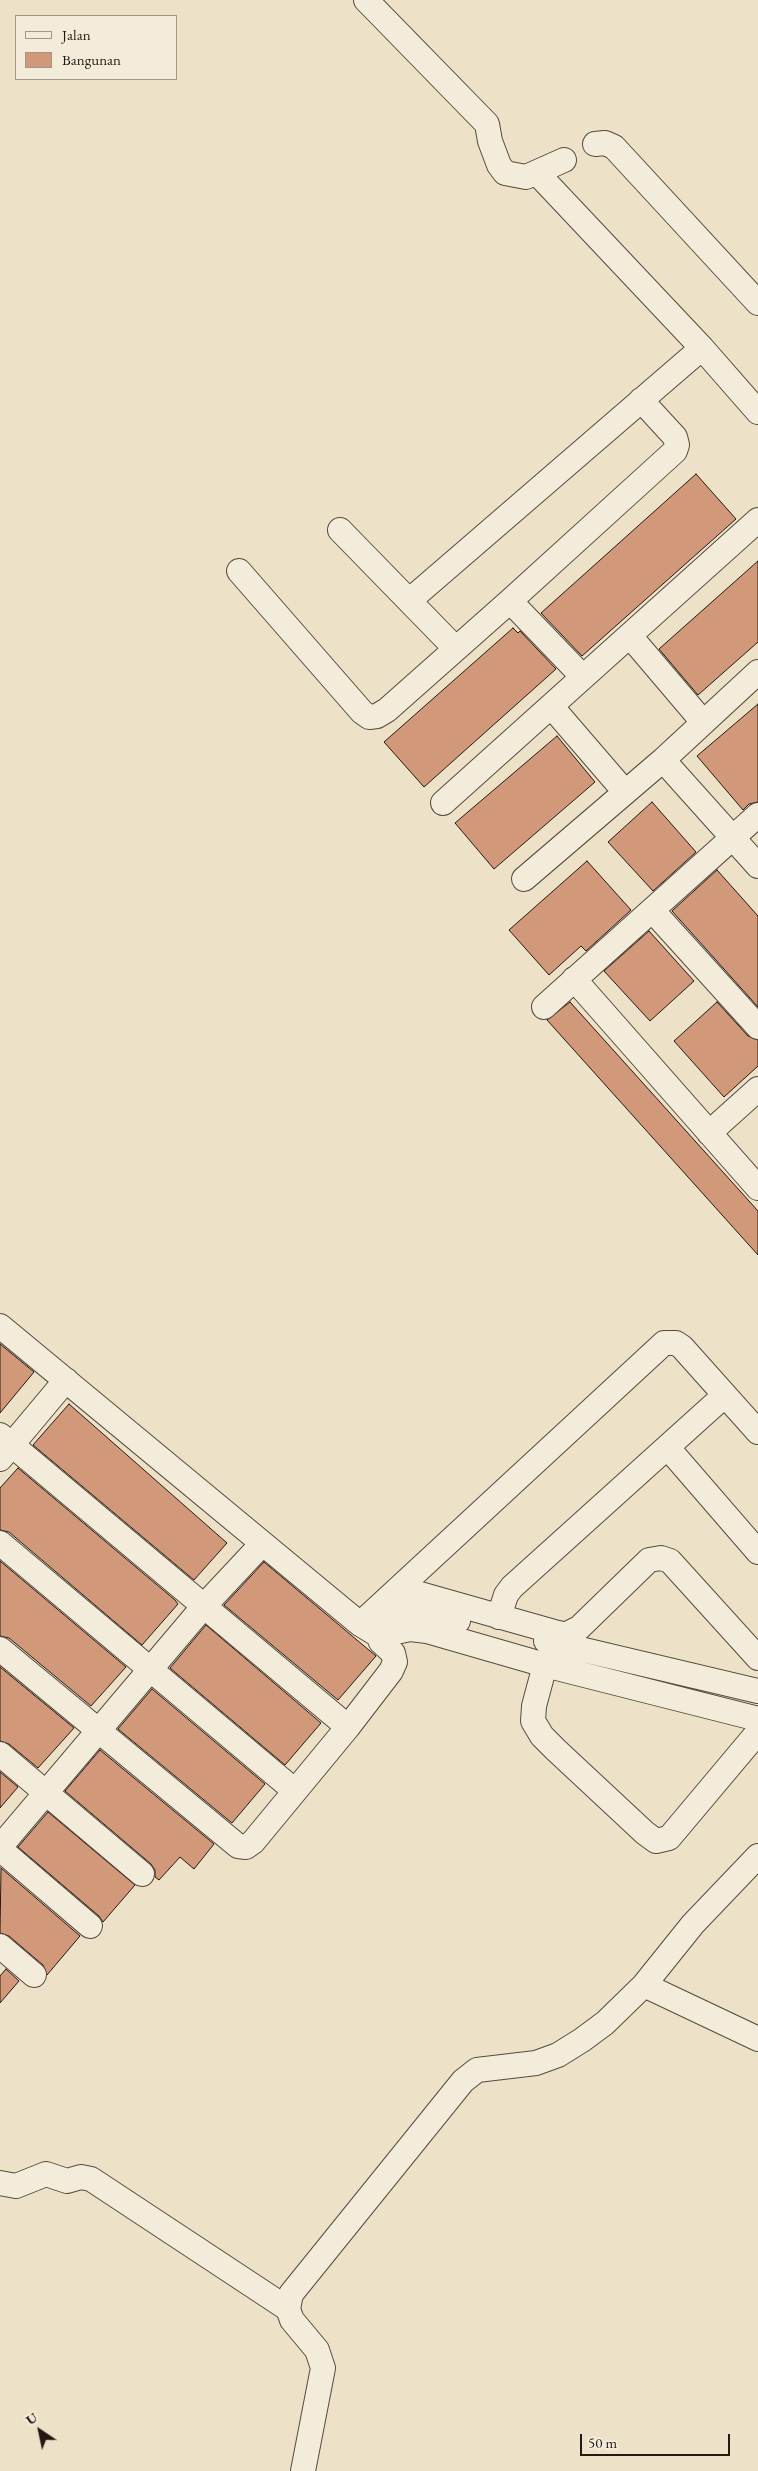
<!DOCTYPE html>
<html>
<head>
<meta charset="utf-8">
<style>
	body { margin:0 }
	#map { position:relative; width:758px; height:2471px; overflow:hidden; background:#ede2c7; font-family:"EB Garamond",serif }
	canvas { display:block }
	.legend { position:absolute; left:15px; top:15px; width:162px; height:65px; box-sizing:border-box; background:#f3ecdb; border:1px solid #a1978b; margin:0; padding:6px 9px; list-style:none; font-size:15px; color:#251813 }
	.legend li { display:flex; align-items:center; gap:10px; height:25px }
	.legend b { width:25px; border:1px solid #a1978b }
	.north { position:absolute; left:15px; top:2406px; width:50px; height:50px; -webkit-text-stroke:4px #f3ecdb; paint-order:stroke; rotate:326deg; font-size:14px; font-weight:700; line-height:20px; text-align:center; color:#251813 }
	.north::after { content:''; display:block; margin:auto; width:18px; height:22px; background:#251813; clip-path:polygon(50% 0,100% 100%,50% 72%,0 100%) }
	.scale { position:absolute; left:580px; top:2434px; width:150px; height:22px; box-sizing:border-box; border:2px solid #251813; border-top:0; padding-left:6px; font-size:15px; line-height:18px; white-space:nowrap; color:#251813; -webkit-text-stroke:4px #f3ecdb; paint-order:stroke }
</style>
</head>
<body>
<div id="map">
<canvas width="758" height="2471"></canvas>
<ul class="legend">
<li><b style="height:6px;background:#f3ecdb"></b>Jalan</li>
<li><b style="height:14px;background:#d19979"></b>Bangunan</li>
</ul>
<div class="north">U</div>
<div class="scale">50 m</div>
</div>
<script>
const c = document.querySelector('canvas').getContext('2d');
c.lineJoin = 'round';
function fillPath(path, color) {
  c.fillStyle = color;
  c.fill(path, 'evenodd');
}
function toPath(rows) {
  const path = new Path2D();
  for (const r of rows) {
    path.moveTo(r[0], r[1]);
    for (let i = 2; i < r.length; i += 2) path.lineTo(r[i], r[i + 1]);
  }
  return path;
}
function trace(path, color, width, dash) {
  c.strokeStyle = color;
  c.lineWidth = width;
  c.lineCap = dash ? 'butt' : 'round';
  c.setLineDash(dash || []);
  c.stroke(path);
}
const building = toPath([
	[696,474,736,519,582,656,541,613,696,474],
	[758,561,758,642,698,695,659,649,758,561],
	[513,628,518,633,520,631,556,669,424,787,384,742,513,628],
	[758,704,758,802,749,804,743,810,697,756,758,704],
	[557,736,595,782,494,869,455,823,557,736],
	[652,802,696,852,653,891,608,842,652,802],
	[587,861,631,910,586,951,581,946,549,975,509,930,587,861],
	[717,870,758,916,758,1007,672,911,717,870],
	[649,931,694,981,650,1021,604,971,649,931],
	[570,1002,758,1211,758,1255,547,1020,570,1002],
	[717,1002,748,1036,758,1040,758,1066,724,1097,674,1041,717,1002],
	[0,1344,34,1372,0,1413,0,1344],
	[69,1404,227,1543,194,1580,33,1445,69,1404],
	[18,1468,175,1600,178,1604,142,1645,9,1532,0,1530,0,1488,18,1468],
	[0,1561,126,1667,91,1706,9,1638,0,1636,0,1561],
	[264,1562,376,1656,338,1700,224,1605,264,1562],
	[206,1625,321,1723,285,1765,170,1668,206,1625],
	[0,1667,74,1728,38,1768,9,1744,0,1741,0,1667],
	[152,1689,265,1784,232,1823,118,1729,152,1689],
	[100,1750,214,1844,194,1869,180,1857,159,1880,155,1877,155,1870,151,1864,65,1791,100,1750],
	[0,1772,18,1787,0,1808,0,1772],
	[48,1812,135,1885,103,1922,99,1916,18,1847,48,1812],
	[1,1868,80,1936,47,1975,43,1965,9,1936,0,1933,1,1868],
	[6,1969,19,1981,0,2003,0,1976,6,1969]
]);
const street = toPath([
	[366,0,487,124,490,141,499,165,505,173,526,177,564,160],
	[595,144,605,143,614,147,758,303],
	[537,173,702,348,758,412],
	[340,530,455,648],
	[239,571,362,712,369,717,377,716,387,710,510,601,675,451,677,445,675,437,641,400],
	[410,600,702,348],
	[510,601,583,677],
	[630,636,703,722],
	[551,706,625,792],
	[663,760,758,866],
	[443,803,758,520],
	[524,879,663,760,758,672],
	[652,910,758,1027],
	[574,979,758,1188],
	[544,1007,758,815],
	[709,1133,758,1089],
	[0,1326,360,1624,378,1635,381,1642,393,1653,395,1662,391,1671,348,1727,253,1842,246,1847,238,1846,0,1649],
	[0,1435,348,1727],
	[668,1448,758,1552],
	[0,1459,66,1380],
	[0,1543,295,1791],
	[399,1588,565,1635,579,1628,649,1560,661,1558,670,1561,758,1658],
	[499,1617,506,1595,512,1587,725,1395],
	[360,1624,664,1343,676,1343,682,1347,758,1432],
	[373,1632,378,1624,390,1616,401,1612,417,1611,458,1621],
	[559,1633,559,1643,545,1665,534,1706,533,1721,542,1736,556,1750,645,1833,656,1841,669,1838,758,1732],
	[546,1641,758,1691],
	[381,1642,396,1632,410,1629,427,1631,545,1665,758,1719],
	[0,1754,142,1874],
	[0,1847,204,1606,262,1544],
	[0,1849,90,1926],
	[0,1946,34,1975],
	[644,1985,758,2039],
	[0,2183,16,2186,46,2174,67,2181,81,2177,91,2179,288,2309],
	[303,2471,323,2368,317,2350,292,2320,288,2309,291,2294,463,2081,477,2070,536,2063,558,2055,582,2040,605,2023,644,1985,693,1924,758,1856]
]);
fillPath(building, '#d19979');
trace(building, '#251813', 1);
trace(street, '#574a40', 26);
trace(street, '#f3ecdb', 24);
</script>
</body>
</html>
